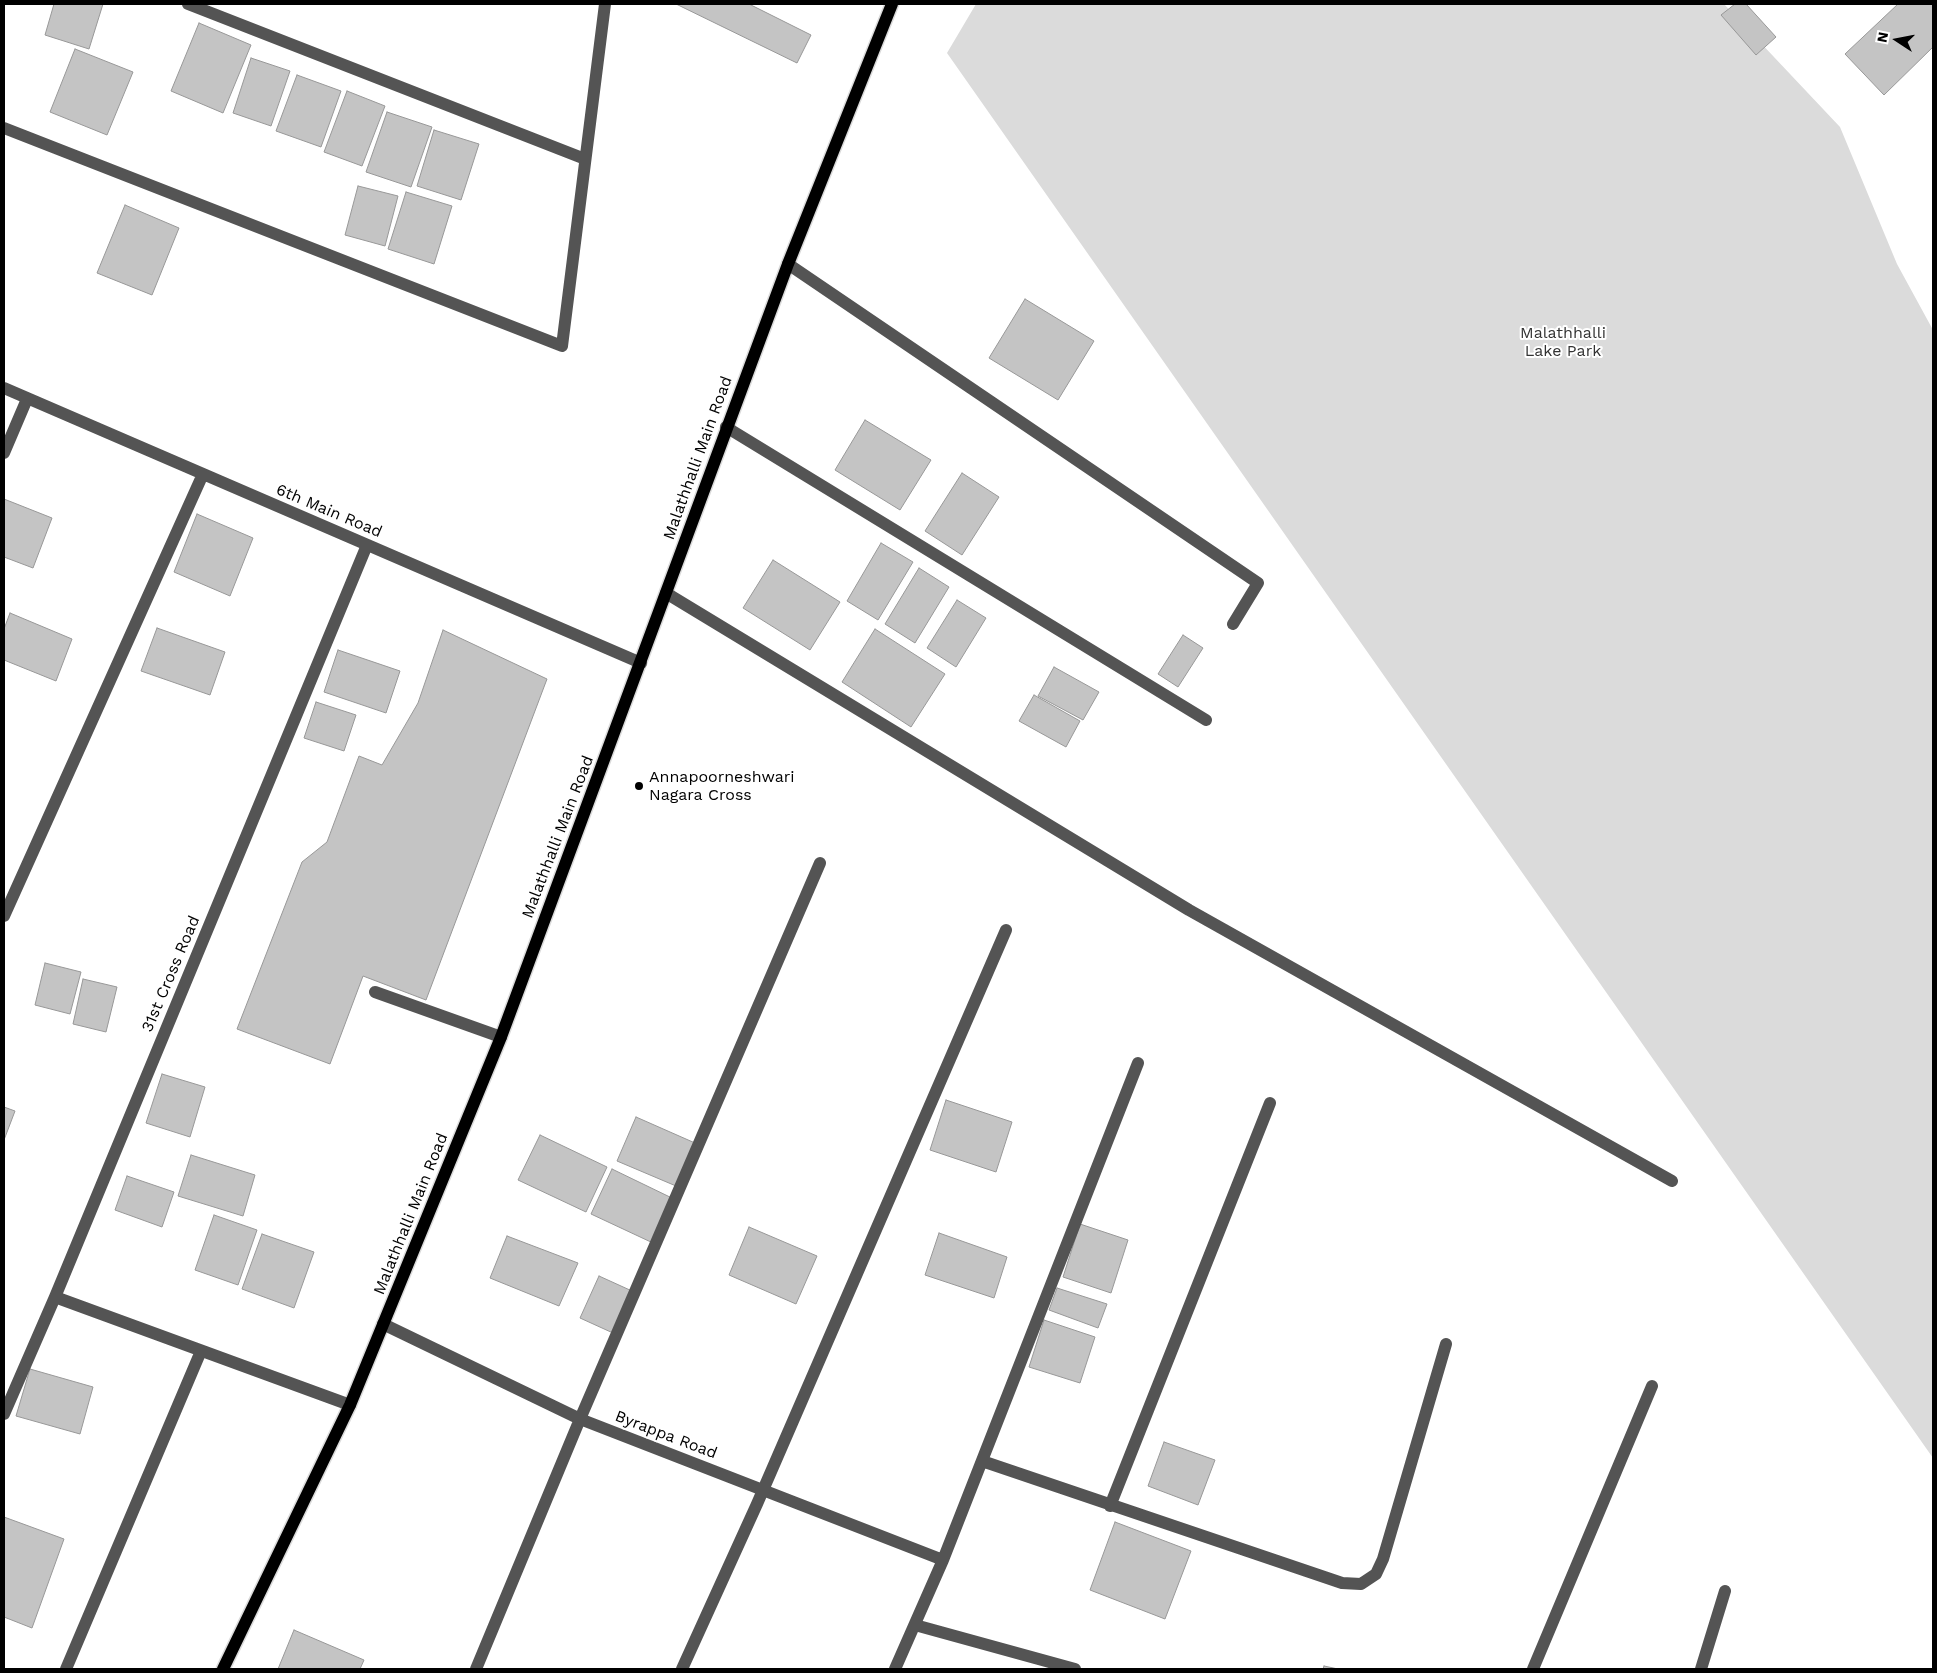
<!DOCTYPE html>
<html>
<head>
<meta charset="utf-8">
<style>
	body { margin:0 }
	#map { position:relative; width:1937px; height:1673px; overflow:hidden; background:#fff; font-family:"Work Sans",sans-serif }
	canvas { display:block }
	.frame { position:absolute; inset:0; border:5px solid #000; pointer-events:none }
	.north { position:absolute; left:1872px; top:15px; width:50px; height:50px; -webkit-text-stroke:4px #fff; paint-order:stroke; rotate:281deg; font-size:14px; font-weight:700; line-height:20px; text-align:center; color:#000 }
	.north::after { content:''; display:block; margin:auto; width:18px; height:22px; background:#000; clip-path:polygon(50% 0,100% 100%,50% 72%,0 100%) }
</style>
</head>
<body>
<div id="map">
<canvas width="1937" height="1673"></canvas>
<div class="frame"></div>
<div class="north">N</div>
</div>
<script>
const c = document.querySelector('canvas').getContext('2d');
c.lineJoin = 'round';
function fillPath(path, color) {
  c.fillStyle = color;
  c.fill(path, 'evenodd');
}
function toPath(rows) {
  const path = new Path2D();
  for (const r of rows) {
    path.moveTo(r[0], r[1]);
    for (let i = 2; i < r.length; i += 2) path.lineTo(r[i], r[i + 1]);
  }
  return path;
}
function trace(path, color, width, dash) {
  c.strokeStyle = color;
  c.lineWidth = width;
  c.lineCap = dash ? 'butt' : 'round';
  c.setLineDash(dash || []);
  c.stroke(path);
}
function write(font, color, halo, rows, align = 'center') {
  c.font = font + ' "Work Sans",sans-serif';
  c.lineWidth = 4;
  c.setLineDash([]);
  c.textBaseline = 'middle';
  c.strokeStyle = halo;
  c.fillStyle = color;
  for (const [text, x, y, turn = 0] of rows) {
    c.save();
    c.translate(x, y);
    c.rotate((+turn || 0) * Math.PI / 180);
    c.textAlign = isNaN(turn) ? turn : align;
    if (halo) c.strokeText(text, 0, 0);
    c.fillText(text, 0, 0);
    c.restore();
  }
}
const green = toPath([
	[976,4,1724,4,1840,127,1897,264,1933,330,1933,1458,947,53]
]);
const building = toPath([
	[54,4,103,4,89,49,45,35,54,4],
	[676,4,749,4,811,35,797,63,676,4],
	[1735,4,1746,4,1776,37,1756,55,1721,15,1735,4],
	[1898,4,1933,4,1933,47,1884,95,1845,54,1898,4],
	[199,23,251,45,223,113,171,91,199,23],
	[75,49,133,72,107,135,50,112,75,49],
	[251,58,290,71,271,126,233,113,251,58],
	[297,75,341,91,321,147,276,131,297,75],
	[347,91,385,106,362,166,324,152,347,91],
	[387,112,432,127,411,187,366,172,387,112],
	[434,130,479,144,461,200,417,186,434,130],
	[358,186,398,196,385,246,345,235,358,186],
	[406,192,452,206,434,264,388,249,406,192],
	[125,205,179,228,152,295,97,273,125,205],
	[1025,299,1094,341,1058,400,989,358,1025,299],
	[865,420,931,460,900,510,835,470,865,420],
	[962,473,999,497,962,555,925,531,962,473],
	[4,499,52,518,33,568,4,557,4,499],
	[197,514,253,538,230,596,174,572,197,514],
	[881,543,913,562,878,620,847,601,881,543],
	[773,560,840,602,810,650,743,608,773,560],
	[919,568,949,587,915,643,885,624,919,568],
	[957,600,986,618,956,667,927,648,957,600],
	[10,613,72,639,56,681,4,660,4,629,10,613],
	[157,628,225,652,210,695,141,671,157,628],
	[875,629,945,674,911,727,842,682,875,629],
	[443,630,547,679,426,1000,363,976,330,1064,237,1029,302,862,327,842,359,756,382,765,418,703,443,630],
	[1183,635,1203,648,1178,687,1158,674,1183,635],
	[338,650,400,671,386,713,324,692,338,650],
	[1054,667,1099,692,1083,720,1038,696,1054,667],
	[1034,695,1080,721,1066,747,1019,721,1034,695],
	[316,702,356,715,344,751,304,738,316,702],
	[45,963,81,972,70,1014,35,1005,45,963],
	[83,979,117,987,106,1032,73,1024,83,979],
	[162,1074,205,1087,190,1137,146,1123,162,1074],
	[946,1100,1012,1122,996,1172,930,1150,946,1100],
	[4,1107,15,1111,4,1140,4,1107],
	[636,1117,695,1143,676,1186,617,1161,636,1117],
	[540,1135,607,1167,586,1212,518,1180,540,1135],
	[191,1155,255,1175,243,1216,178,1196,191,1155],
	[612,1169,674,1199,653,1243,591,1214,612,1169],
	[127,1176,174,1192,162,1227,115,1210,127,1176],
	[214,1215,257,1230,238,1285,195,1270,214,1215],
	[1080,1224,1128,1240,1111,1293,1063,1277,1080,1224],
	[749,1227,817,1256,796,1304,729,1275,749,1227],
	[939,1233,1007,1257,994,1298,925,1275,939,1233],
	[262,1234,314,1252,294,1308,242,1289,262,1234],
	[507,1236,578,1263,559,1306,490,1278,507,1236],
	[599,1276,632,1291,613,1333,580,1318,599,1276],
	[1057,1288,1107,1304,1098,1328,1049,1310,1057,1288],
	[1044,1320,1095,1337,1080,1383,1029,1367,1044,1320],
	[30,1369,93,1387,80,1434,16,1416,30,1369],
	[1164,1442,1215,1460,1198,1505,1148,1486,1164,1442],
	[4,1517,64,1539,32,1628,4,1617,4,1517],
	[1115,1522,1191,1551,1165,1619,1090,1590,1115,1522],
	[294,1630,364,1660,360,1669,278,1669,294,1630],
	[1324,1666,1338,1669,1323,1669,1324,1666]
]);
const minor = toPath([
	[188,4,585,159],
	[4,128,562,346,605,4],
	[788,264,1258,583,1233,624],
	[4,388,641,663],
	[726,427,1206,720],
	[4,453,27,399],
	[666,593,1189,910,1672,1181],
	[4,916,203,474],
	[375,992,501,1037],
	[55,1297,350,1405],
	[383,1324,580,1419,943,1560],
	[4,1414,55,1297,367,545],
	[982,1461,1342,1583,1361,1584,1376,1574,1383,1559,1446,1344],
	[1110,1506,1270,1103],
	[915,1625,1075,1669],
	[66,1669,201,1351],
	[476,1669,580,1419,820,863],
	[682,1669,757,1504,1006,930],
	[895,1669,943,1560,1138,1063],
	[1533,1669,1652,1386],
	[1701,1669,1725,1591]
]);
const major = toPath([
	[223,1669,350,1405,501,1037,788,264,892,4]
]);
const markers = [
	[639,786,5,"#000"]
];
const parkNames = [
	["Malathhalli",1563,333],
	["Lake Park",1563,351]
];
const streetNames = [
	["Malathhalli Main Road",698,458,-70],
	["6th Main Road",329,511,23],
	["Malathhalli Main Road",558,837,-69],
	["31st Cross Road",171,974,-67],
	["Malathhalli Main Road",411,1214,-68],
	["Byrappa Road",666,1435,21]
];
const poiNames = [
	["Annapoorneshwari",649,777],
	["Nagara Cross",649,795]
];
fillPath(green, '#dbdbdb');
fillPath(building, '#c4c4c4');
trace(building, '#989898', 1);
trace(major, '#dbdbdb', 15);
trace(minor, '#545454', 12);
trace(major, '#000', 12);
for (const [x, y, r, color] of markers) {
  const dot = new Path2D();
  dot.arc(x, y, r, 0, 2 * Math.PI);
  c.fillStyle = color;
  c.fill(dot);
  trace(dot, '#fff', 2);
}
write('16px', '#323232', '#fff', parkNames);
write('16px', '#000', '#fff', streetNames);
write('16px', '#000', '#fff', poiNames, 'left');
</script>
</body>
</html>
